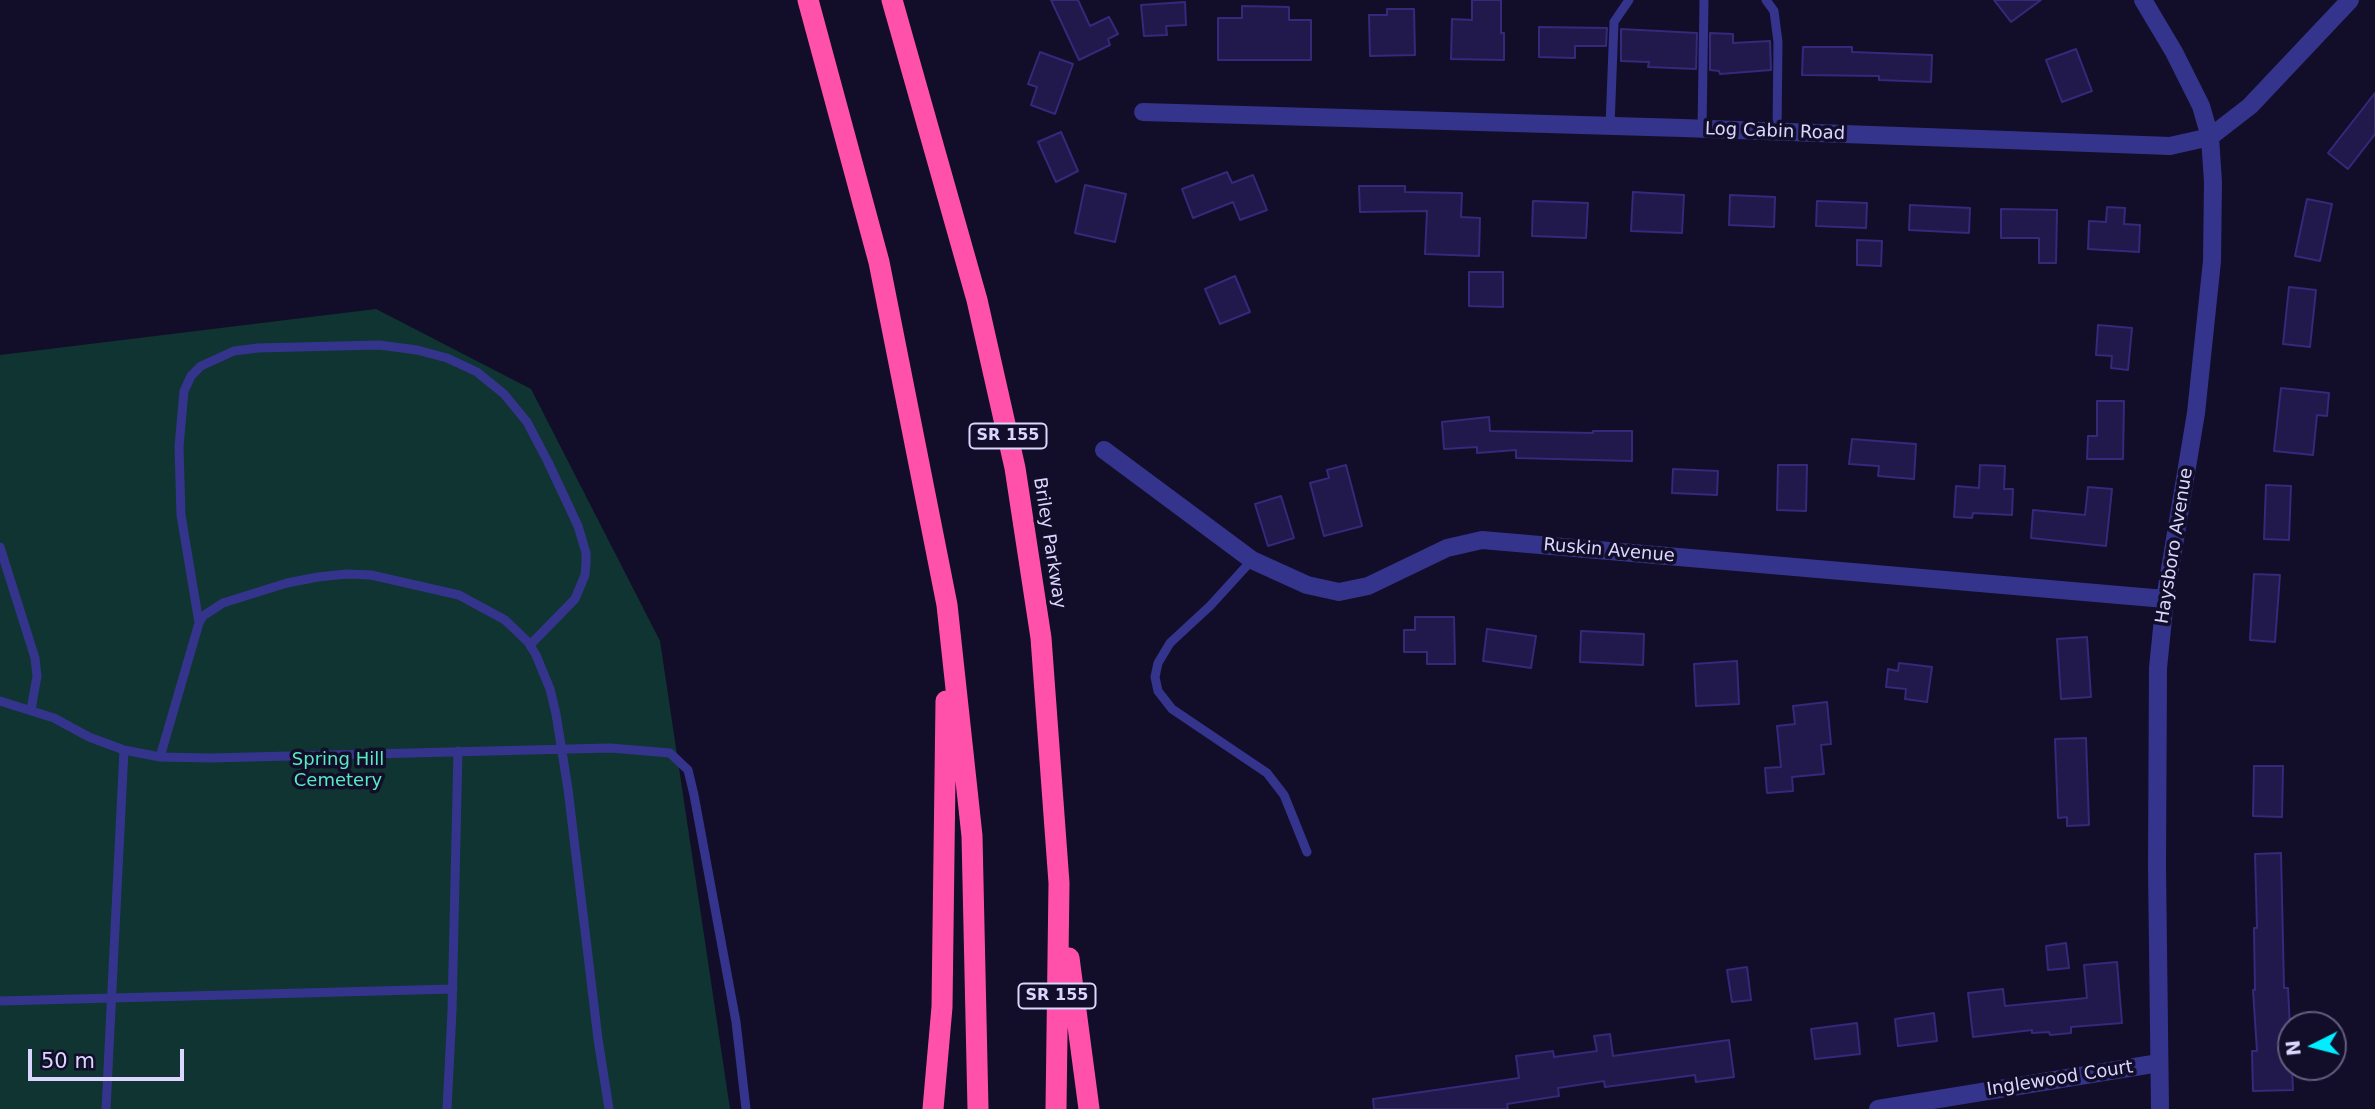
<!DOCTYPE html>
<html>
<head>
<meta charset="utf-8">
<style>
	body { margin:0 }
	#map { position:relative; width:2375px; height:1109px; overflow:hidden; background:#120e29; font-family:"DejaVu Sans",sans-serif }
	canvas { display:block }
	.north { position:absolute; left:2277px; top:1011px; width:70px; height:70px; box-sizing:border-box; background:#120e29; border:2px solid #625e7f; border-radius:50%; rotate:264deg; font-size:19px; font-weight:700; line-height:28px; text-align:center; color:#dad6ff }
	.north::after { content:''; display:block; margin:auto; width:24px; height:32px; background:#02edff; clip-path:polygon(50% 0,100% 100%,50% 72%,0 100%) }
	.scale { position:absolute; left:28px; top:1049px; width:156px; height:32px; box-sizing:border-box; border:4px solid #dad6ff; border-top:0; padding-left:9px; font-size:21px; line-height:24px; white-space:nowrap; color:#dad6ff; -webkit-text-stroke:5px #120e29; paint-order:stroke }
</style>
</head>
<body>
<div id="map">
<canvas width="2375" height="1109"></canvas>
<div class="north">N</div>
<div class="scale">50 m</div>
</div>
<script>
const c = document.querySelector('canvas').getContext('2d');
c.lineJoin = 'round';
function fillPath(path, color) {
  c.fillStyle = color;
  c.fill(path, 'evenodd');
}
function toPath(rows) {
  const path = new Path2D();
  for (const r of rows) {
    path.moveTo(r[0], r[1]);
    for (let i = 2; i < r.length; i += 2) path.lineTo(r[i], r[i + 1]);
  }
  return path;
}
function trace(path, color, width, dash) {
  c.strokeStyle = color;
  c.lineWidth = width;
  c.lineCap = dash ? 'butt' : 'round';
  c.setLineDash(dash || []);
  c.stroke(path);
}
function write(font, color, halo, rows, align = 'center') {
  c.font = font + ' "DejaVu Sans",sans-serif';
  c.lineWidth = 7;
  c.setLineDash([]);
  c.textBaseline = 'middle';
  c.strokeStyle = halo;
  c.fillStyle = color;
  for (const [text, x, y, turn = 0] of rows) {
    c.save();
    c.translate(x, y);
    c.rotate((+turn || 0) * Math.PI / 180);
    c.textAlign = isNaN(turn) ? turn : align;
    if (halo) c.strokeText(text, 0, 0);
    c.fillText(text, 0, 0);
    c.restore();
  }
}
const green = toPath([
	[376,309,531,389,660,641,730,1109,0,1109,0,355]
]);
const building = toPath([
	[1051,0,1078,0,1090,26,1109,17,1118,34,1108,39,1110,45,1079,60,1051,0],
	[1472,0,1501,0,1501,33,1504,33,1504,60,1451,59,1452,19,1472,20,1472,0],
	[1994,0,2041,0,2011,22,1994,0],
	[1185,2,1186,25,1166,26,1167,35,1144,36,1141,5,1185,2],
	[1242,6,1289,7,1289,20,1311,20,1311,60,1218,60,1218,18,1242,18,1242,6],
	[1387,9,1414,9,1415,55,1370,56,1369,15,1387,15,1387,9],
	[1539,27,1607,28,1606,46,1575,46,1575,58,1539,57,1539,27],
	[1621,29,1697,33,1696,69,1648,67,1649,62,1621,61,1621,29],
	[1710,33,1733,34,1733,43,1770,41,1771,70,1720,74,1719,71,1710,70,1710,33],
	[1803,47,1852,47,1852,52,1932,55,1931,82,1879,80,1879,76,1802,75,1803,47],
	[2076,49,2092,91,2062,102,2046,60,2076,49],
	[1040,52,1073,64,1055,114,1031,105,1037,87,1028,84,1040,52],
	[2375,93,2375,134,2348,169,2328,153,2375,93],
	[1061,132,1078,171,1056,182,1038,142,1061,132],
	[1227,172,1232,183,1253,175,1267,210,1240,220,1233,202,1193,218,1182,189,1227,172],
	[1085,185,1126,194,1115,242,1075,233,1085,185],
	[1359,186,1405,186,1405,192,1462,193,1461,217,1480,218,1479,256,1425,254,1427,211,1360,212,1359,186],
	[1633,192,1684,195,1682,233,1631,231,1633,192],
	[1730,195,1775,197,1774,227,1729,225,1730,195],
	[2307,199,2332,204,2320,261,2295,256,2307,199],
	[1533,201,1588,203,1586,238,1532,236,1533,201],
	[1817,201,1867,203,1866,228,1816,226,1817,201],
	[1910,205,1970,208,1969,233,1909,230,1910,205],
	[2107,207,2125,208,2124,224,2140,225,2139,252,2088,249,2089,221,2106,222,2107,207],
	[2001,209,2057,210,2056,263,2039,263,2039,238,2001,238,2001,209],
	[1857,240,1882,241,1881,266,1857,265,1857,240],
	[1469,272,1503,272,1503,307,1469,306,1469,272],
	[1235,276,1250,312,1220,324,1205,289,1235,276],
	[2289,287,2316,290,2310,347,2283,344,2289,287],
	[2098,325,2132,328,2128,370,2111,368,2112,356,2096,355,2098,325],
	[2281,388,2329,393,2327,416,2317,415,2313,455,2274,451,2281,388],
	[2097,401,2124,401,2123,459,2087,459,2088,436,2097,436,2097,401],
	[1489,417,1490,431,1593,433,1593,431,1632,431,1632,461,1516,458,1516,450,1477,453,1477,447,1444,449,1442,422,1489,417],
	[1852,439,1916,444,1914,479,1878,476,1879,466,1849,464,1852,439],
	[1346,465,1362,526,1324,536,1310,483,1329,478,1327,470,1346,465],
	[1778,465,1807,465,1806,511,1777,510,1778,465],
	[1980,465,2005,466,2004,489,2013,489,2012,515,1973,513,1972,518,1954,517,1956,486,1979,488,1980,465],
	[1673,469,1718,471,1717,495,1672,493,1673,469],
	[2266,485,2291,486,2289,540,2264,539,2266,485],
	[2088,487,2112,489,2106,546,2031,538,2033,510,2085,515,2088,487],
	[1281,496,1294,538,1268,546,1255,504,1281,496],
	[2254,574,2280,575,2275,642,2250,640,2254,574],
	[1415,617,1454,617,1455,664,1427,664,1427,652,1404,652,1404,630,1415,630,1415,617],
	[1487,629,1536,636,1531,668,1483,661,1487,629],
	[1581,631,1644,634,1643,665,1580,662,1581,631],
	[2087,637,2091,697,2061,699,2057,639,2087,637],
	[1737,661,1739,704,1696,706,1694,664,1737,661],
	[1899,663,1932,667,1927,702,1905,699,1906,689,1886,687,1888,669,1898,671,1899,663],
	[1827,702,1831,744,1821,745,1824,774,1792,777,1793,791,1767,793,1765,768,1781,767,1777,726,1795,724,1793,706,1827,702],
	[2086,738,2089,825,2067,826,2067,817,2058,818,2055,739,2086,738],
	[2254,766,2283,766,2282,817,2253,816,2254,766],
	[2281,853,2284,988,2288,988,2293,1090,2253,1091,2252,1051,2257,1051,2253,990,2255,990,2254,928,2257,928,2255,854,2281,853],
	[2066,943,2069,968,2048,970,2046,946,2066,943],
	[2117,962,2122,1023,2071,1027,2071,1033,2050,1035,2049,1032,2032,1033,2032,1030,1973,1037,1968,993,2003,989,2005,1006,2087,998,2084,965,2117,962],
	[1747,967,1751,1000,1732,1002,1727,970,1747,967],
	[1934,1013,1937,1041,1898,1046,1895,1019,1934,1013],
	[1857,1023,1860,1054,1815,1059,1811,1029,1857,1023],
	[1610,1034,1613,1056,1729,1040,1734,1077,1696,1082,1695,1075,1605,1087,1604,1081,1558,1088,1559,1096,1507,1104,1508,1109,1374,1109,1373,1099,1519,1078,1516,1056,1553,1051,1554,1057,1597,1051,1594,1036,1610,1034]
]);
const lane = toPath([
	[1766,0,1774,11,1778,42,1777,132],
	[1610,126,1614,22,1629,0],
	[1702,129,1704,0],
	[0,547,35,658,37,676,31,710],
	[1252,560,1210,606,1170,643,1158,663,1155,677,1158,691,1172,709,1267,773,1284,795,1307,852],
	[199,623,181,515,179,447,184,391,191,376,201,366,234,351,258,348,379,345,417,350,447,358,477,372,504,394,527,422,548,462,578,526,586,553,586,563,585,575,575,599,530,645],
	[0,701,54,718,89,737,124,750,160,757,211,758,610,748,670,753,688,770,694,795,736,1022,746,1109],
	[160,757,199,623,203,616,223,603,287,583,318,577,347,574,371,575,459,595,505,620,528,642,536,655,550,689,556,714,568,789,598,1039,609,1109],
	[0,1001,453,989],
	[106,1109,124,750],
	[447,1109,452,1011,458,751]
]);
const street = toPath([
	[2143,0,2174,52,2201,106,2210,137,2213,182,2212,261,2196,413,2165,599,2158,668,2157,866,2160,1109],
	[1143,112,1682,128,2170,146,2210,137,2250,106,2350,0],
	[1104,450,1252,560,1307,585,1339,592,1368,586,1447,548,1482,540,2165,599],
	[1878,1109,2159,1063]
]);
const highway = toPath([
	[808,0,879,262,947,605,972,836,978,1109],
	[892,0,977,300,1015,468,1041,638,1059,883,1056,1109],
	[1069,958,1089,1109],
	[933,1109,942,1007,946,701]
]);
const shields = [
	[1008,436,77],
	[1057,996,77]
];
const shieldNames = [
	["SR 155",1008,436],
	["SR 155",1057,996]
];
const streetNames = [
	["Log Cabin Road",1775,132,2],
	["Briley Parkway",1049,543,81],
	["Haysboro Avenue",2175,546,-81],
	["Ruskin Avenue",1609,551,5],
	["Inglewood Court",2060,1079,-9]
];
const parkNames = [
	["Spring Hill",338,760],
	["Cemetery",338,781]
];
fillPath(green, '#103432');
fillPath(building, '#21184c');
trace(building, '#36287a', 2);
trace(lane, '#35348d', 9);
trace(street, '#35348d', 18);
trace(highway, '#ff51a9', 21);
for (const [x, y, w] of shields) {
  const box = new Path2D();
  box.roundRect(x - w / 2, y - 12.5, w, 25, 5);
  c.fillStyle = '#120e29';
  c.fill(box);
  trace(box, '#dad6ff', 2);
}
write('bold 16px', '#dad6ff', null, shieldNames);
write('18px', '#dad6ff', '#120e29', streetNames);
write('18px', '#56ebc2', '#120e29', parkNames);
</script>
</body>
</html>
